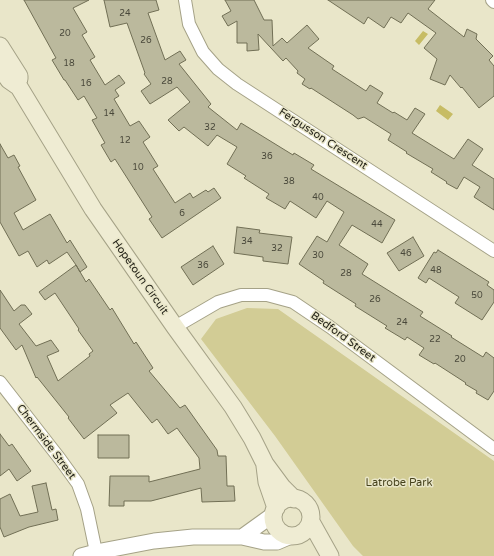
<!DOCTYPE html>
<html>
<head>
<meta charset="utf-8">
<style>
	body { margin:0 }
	canvas { display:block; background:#e9e6c9 }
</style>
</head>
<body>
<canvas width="494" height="556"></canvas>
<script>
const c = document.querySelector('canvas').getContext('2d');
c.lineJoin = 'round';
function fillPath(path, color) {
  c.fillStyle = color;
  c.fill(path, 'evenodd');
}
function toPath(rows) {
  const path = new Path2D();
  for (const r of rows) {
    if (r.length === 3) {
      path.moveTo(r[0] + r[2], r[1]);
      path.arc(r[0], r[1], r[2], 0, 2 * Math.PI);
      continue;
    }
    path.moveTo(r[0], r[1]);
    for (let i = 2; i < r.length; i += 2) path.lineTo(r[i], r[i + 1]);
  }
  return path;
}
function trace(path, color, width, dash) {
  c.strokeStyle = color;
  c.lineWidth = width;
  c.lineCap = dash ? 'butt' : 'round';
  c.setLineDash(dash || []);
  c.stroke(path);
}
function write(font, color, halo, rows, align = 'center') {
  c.font = font + ' "Varela Round",sans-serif';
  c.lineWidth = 3;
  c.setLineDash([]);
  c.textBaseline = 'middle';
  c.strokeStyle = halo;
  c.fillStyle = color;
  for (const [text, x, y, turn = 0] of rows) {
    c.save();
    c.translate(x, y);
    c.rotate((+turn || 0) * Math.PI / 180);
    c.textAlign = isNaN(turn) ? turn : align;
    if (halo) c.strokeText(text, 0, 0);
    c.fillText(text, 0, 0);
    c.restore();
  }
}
const green = toPath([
	[247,308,278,309,494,461,494,556,363,556,353,546,275,436,201,339,216,319]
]);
const water = toPath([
	[423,31,428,34,419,45,415,41],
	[440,105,453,114,448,120,436,111]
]);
const building = toPath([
	[24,0,89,0,73,8,87,32,82,35,95,57,90,60,105,85,119,75,125,83,115,90,119,96,114,99,130,126,139,121,150,137,143,142,158,166,153,169,175,203,190,193,193,198,206,190,208,192,214,188,221,198,162,238,149,219,152,217,115,159,111,162,101,145,105,143,92,120,97,118,84,96,78,100,65,80,64,80,52,60,56,58,24,0],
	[104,0,156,0,159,10,148,13,165,60,180,51,186,60,179,64,211,104,208,107,237,130,241,123,293,155,294,153,314,165,311,169,395,220,382,243,352,225,339,245,368,264,362,274,423,312,420,316,452,336,451,337,483,357,486,352,494,358,494,391,488,400,476,393,477,391,465,384,466,383,435,363,434,364,419,355,424,348,407,337,405,340,385,328,387,326,355,306,356,304,323,283,324,281,299,264,317,236,327,242,344,212,327,201,316,218,290,201,285,209,266,198,269,194,244,178,246,176,227,164,237,147,217,135,208,146,184,127,179,131,168,120,190,102,177,87,150,104,141,91,151,84,144,74,145,73,127,23,110,27,104,0],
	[225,0,254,0,264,20,272,20,273,46,282,38,287,43,307,25,319,39,308,48,334,66,332,69,366,91,370,85,383,93,377,103,393,113,394,112,407,120,415,108,425,114,412,133,454,159,468,139,483,149,472,165,494,179,494,210,474,197,480,187,464,177,457,189,446,183,447,182,431,172,433,169,406,153,407,152,388,140,391,134,364,117,358,119,353,115,311,88,310,89,302,84,305,79,297,73,298,71,286,58,283,61,258,34,259,50,247,51,247,43,237,43,237,21,228,26,222,16,231,11,225,0],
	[328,0,435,0,428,9,464,37,467,29,477,34,476,39,493,56,489,60,494,66,494,96,479,108,462,87,461,88,450,75,445,85,430,79,437,59,424,48,436,33,408,13,401,23,391,17,384,28,368,17,364,24,328,0],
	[0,144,8,158,14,155,20,166,18,167,36,200,14,213,23,230,50,214,67,243,70,240,87,267,80,272,76,265,86,282,89,279,110,310,112,308,134,344,136,342,153,368,149,371,180,408,185,405,217,450,218,456,226,456,227,486,234,486,235,501,202,502,201,488,151,501,124,501,124,506,109,506,110,476,149,476,149,482,200,469,199,458,177,428,168,434,157,419,152,423,128,393,110,405,117,413,84,439,68,418,69,417,37,377,36,378,22,345,16,350,0,328,0,290,14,311,21,305,25,305,32,314,19,324,36,346,51,340,59,351,47,356,58,381,90,356,89,354,93,351,78,330,79,329,55,293,45,300,39,292,76,265,67,252,49,264,47,260,37,267,28,251,19,256,0,222,0,144],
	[237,227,260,230,259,233,292,237,288,264,263,261,263,257,234,253,237,227],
	[413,237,424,256,399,271,387,253,413,237],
	[213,246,224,264,193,285,181,267,213,246],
	[438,250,489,282,487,285,494,290,494,302,482,320,455,303,459,297,429,278,426,283,418,278,434,252,436,253,438,250],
	[0,434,9,446,12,444,31,471,17,481,9,469,0,476,0,434],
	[98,435,129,435,129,458,98,458,98,435],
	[46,483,52,510,56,509,58,520,29,527,4,537,0,527,0,499,10,494,20,516,38,512,32,486,46,483]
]);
const minor = toPath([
	[185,0,189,24,203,52,218,69,237,84,494,251],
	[492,0,494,2],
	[175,327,218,302,241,295,267,295,293,302,330,327,494,449],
	[0,382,60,459,78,484,87,509,96,552]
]);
const tertiary = toPath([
	[242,537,274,514],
	[81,556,96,552,154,541,193,537,242,537,264,542,277,542,291,536]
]);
const secondary = toPath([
	[0,46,19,76,19,79],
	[0,67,9,80,19,87,93,209,175,327,233,407,252,438,265,464,282,487,294,499],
	[265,466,267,482,276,508],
	[292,517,19],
	[311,522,330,556]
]);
const numberNames = [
	["24",125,14],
	["20",65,34],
	["26",146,41],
	["18",69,64],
	["28",167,82],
	["16",86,84],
	["14",109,114],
	["32",210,128],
	["12",125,141],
	["36",267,157],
	["10",138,168],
	["38",289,182],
	["40",318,198],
	["6",182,214],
	["44",377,225],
	["34",247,242],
	["32",277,249],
	["46",406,254],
	["30",318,256],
	["36",203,266],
	["48",436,271],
	["28",346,274],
	["50",477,296],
	["26",375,300],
	["24",402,323],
	["22",435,340],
	["20",460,360]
];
const streetNames = [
	["Fergusson Crescent",323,139,33],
	["Hopetoun Circuit",140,277,55],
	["Bedford Street",343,337,36],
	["Chermside Street",46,442,53]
];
const parkNames = [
	["Latrobe Park",399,483]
];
fillPath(green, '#d2cc95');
fillPath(water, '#c7bc64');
fillPath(building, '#bbb99d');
trace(building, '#716f55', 1);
trace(minor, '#a5a287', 14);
trace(tertiary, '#a5a287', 17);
trace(secondary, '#a5a287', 19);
trace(minor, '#fff', 12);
trace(tertiary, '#fff', 15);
trace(secondary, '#efecd3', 17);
write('9px', '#4a493b', null, numberNames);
write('11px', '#25241a', '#e9e6c9', streetNames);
write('11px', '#47431d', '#e9e6c9', parkNames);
</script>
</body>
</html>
